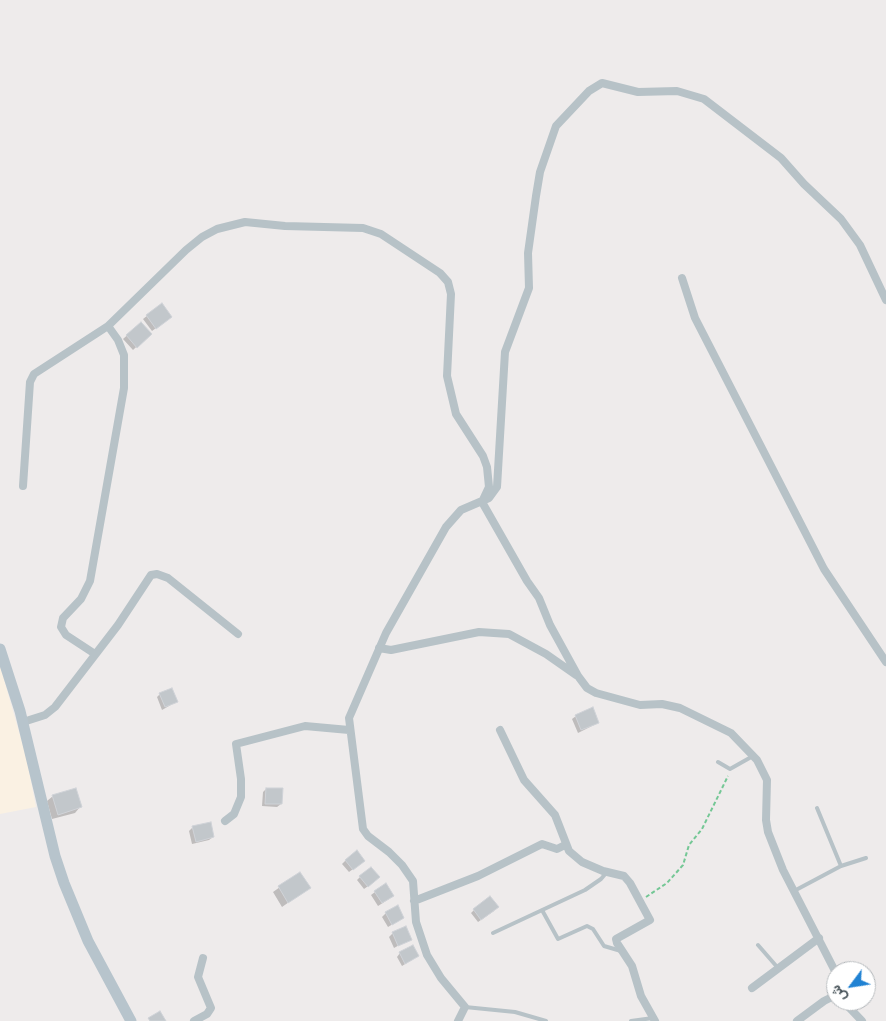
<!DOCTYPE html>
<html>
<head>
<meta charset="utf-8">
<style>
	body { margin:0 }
	#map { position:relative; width:886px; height:1021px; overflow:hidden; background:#eeebeb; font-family:"Nunito Sans",Vazirmatn,sans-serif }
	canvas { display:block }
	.north { position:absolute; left:826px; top:961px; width:50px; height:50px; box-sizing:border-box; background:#fff; border:1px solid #b5b9bc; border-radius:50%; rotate:239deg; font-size:14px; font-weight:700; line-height:20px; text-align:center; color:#455157 }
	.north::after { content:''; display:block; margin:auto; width:18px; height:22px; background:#2082d3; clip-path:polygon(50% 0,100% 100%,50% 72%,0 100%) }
</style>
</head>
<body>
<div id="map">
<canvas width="886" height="1021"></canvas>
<div class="north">ش</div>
</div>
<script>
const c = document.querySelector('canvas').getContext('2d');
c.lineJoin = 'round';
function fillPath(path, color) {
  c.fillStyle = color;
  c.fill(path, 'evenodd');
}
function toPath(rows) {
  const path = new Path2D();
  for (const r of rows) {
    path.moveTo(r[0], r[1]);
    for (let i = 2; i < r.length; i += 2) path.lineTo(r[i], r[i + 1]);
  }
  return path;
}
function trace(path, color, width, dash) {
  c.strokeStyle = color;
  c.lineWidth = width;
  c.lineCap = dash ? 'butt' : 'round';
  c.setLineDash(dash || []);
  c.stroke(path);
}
const commercial = toPath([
	[0,666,26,756,36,807,0,814]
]);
const shadow = toPath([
	[161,305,167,320,152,331,143,319],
	[141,323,150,334,133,350,123,339],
	[160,694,176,702,162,710,157,697],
	[576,716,598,723,578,733,572,719],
	[266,789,281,804,277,807,262,806,263,792],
	[53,796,80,807,75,813,52,819,47,801],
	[193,827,213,837,209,840,192,844,189,831],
	[346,860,360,864,349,872,342,864],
	[300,873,309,888,282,907,273,892],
	[360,877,375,881,364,889,357,880],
	[375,892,389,899,378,906,371,895],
	[474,910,494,911,478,922,471,913],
	[386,913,403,918,388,927,382,917],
	[393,933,410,939,394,948,389,937],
	[400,953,418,956,402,966,397,957]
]);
const building = toPath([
	[162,303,172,317,156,329,146,315,162,303],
	[141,322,152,334,137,348,126,335,141,322],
	[172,688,178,702,165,707,159,693,172,688],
	[593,707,599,723,581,730,575,715,593,707],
	[76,788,82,807,58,815,52,795,76,788],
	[266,788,283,788,282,804,265,804,266,788],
	[211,822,214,837,196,842,192,826,211,822],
	[357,850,365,861,353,870,345,860,357,850],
	[371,867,380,877,368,887,359,876,371,867],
	[300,872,311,888,288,903,278,886,300,872],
	[386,883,394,896,382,903,374,891,386,883],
	[490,896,499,907,481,920,473,909,490,896],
	[398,905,404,918,392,925,385,912,398,905],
	[406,926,412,940,398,946,392,932,406,926],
	[413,945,419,956,405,964,399,952,413,945],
	[160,1011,166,1021,150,1021,148,1018,160,1011]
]);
const path = toPath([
	[646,897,667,883,683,865,689,845,702,829,728,776]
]);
const lane = toPath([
	[718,762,730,769,753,756],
	[817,808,841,866],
	[794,891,841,866,866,858],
	[542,910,558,939,587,926,593,929,604,946,621,951],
	[493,933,585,890,601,879,607,872],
	[758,945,778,968],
	[465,1007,515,1012,546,1021],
	[631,1021,653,1018]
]);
const street = toPath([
	[682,278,695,318,824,569,886,662],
	[23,486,30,382,34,374,108,326,186,250,202,237,217,229,245,222,285,226,363,228,381,234,440,273,448,282,451,294,447,376,456,414,483,456,487,467,489,487,482,502,527,581,539,598,550,625,578,676,587,688,596,693,640,705,662,704,680,708,731,733,757,760,767,780,766,820,768,832,783,870,836,973],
	[379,648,391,650,479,632,509,634,546,654,576,675],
	[95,654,66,635,61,627,63,618,81,599,90,581,124,388,124,355,118,340,108,326],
	[23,722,45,715,55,707,118,625,151,575,157,574,168,578,238,634],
	[500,730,524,780,555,815,569,851,582,862,603,871,624,876,630,883,650,920,616,939,617,943,632,966,641,996,655,1021],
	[225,821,234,814,241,797,241,779,236,744,305,726,349,730],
	[414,901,478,876,542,844,557,849,565,845],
	[752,988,819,938],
	[843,1001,862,1021],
	[194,1021,207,1014,211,1008,198,977,203,958],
	[458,1021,465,1007,441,978,427,955,416,922,413,881,402,865,389,852,368,836,363,829,349,718,386,633,446,527,461,510,489,498,497,487,505,352,529,288,528,253,536,196,540,172,556,126,589,91,602,83,638,92,677,91,704,99,781,158,804,184,841,219,860,245,886,300],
	[797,1021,824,1001,836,995]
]);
const secondary = toPath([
	[0,649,20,711,55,856,64,883,88,941,131,1021]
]);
fillPath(commercial, '#faf1e3');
fillPath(shadow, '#0003');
fillPath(building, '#c2c7cb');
trace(building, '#cfd2d7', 1);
trace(path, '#74c795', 2, [4, 2.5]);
trace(lane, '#b7c2c7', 4);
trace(street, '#b7c2c7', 8);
trace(secondary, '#b7c4cc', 11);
</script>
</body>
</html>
